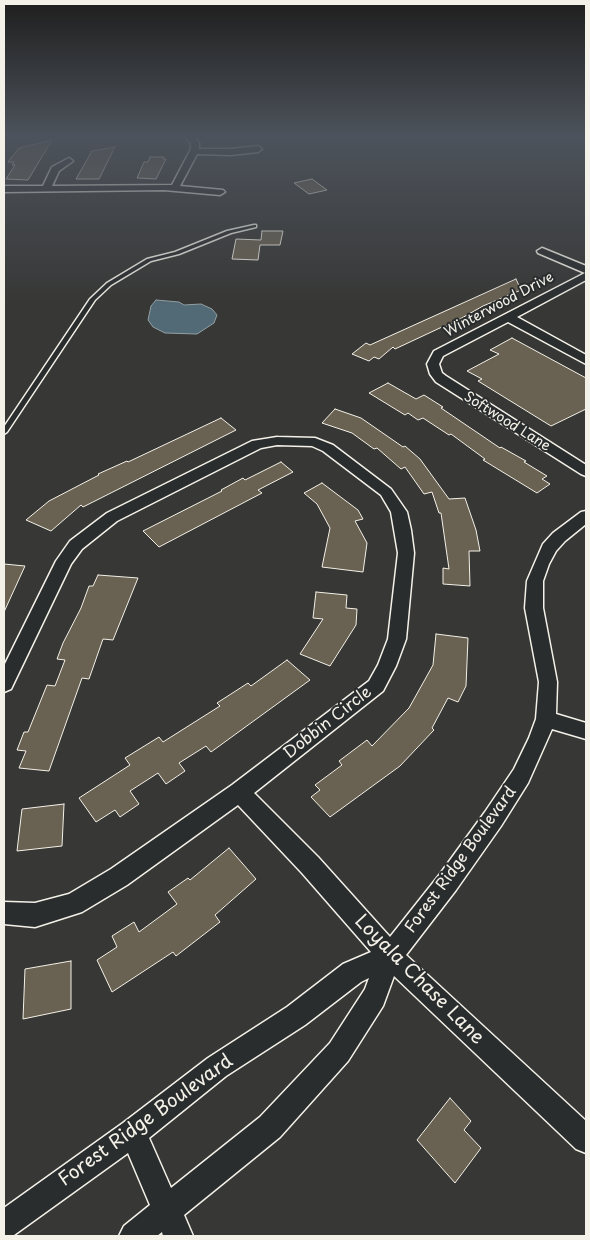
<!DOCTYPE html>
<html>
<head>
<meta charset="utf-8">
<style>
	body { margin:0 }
	#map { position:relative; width:590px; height:1240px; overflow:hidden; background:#373735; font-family:"Playpen Sans",sans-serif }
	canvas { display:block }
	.frame { position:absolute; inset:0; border:5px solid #f4f1e8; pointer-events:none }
</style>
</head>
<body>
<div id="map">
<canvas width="590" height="1240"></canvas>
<div class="frame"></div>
</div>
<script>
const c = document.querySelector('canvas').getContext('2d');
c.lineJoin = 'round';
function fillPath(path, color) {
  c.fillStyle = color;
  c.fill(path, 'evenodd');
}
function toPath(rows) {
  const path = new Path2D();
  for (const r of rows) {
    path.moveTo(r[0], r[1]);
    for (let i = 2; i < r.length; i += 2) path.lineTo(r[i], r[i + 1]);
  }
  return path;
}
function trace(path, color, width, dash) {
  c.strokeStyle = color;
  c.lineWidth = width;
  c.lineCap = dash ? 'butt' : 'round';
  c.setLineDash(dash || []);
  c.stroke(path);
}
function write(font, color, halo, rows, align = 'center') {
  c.font = font + ' "Playpen Sans",sans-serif';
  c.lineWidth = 4;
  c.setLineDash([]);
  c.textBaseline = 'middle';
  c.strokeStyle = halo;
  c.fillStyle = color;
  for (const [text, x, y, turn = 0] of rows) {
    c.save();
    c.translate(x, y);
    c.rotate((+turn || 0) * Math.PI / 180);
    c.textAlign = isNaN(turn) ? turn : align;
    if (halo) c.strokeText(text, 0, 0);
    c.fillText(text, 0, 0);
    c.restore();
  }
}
const water = toPath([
	[156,300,179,302,184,305,201,304,212,309,217,315,214,323,197,334,165,333,153,327,148,320,151,306,156,300]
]);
const building = toPath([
	[52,140,28,180,6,179,15,165,12,165,14,162,8,162,19,148,52,140],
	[115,147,99,179,76,179,92,151,115,147],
	[150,157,164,157,163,159,166,159,156,179,137,178,144,162,148,162,150,157],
	[312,179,327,190,309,194,294,183,312,179],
	[262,231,283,231,280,245,260,245,258,260,232,259,236,239,261,240,262,231],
	[516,279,521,290,483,306,444,328,442,327,395,349,393,347,379,359,374,357,369,361,352,354,366,343,370,345,516,279],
	[512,338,586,378,586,409,551,426,478,381,482,379,467,371,499,354,490,350,512,338],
	[388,383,416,399,424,395,443,407,441,408,500,448,501,447,526,461,524,462,547,476,542,479,550,484,537,493,483,460,485,459,451,434,449,435,423,418,418,420,408,413,405,415,369,393,388,383],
	[335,409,361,418,403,447,405,446,420,459,449,499,465,498,476,530,480,551,469,551,470,586,443,584,443,568,449,569,441,513,439,513,432,492,424,494,405,467,401,469,377,448,374,449,352,433,322,423,335,409],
	[221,418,236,430,83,507,81,505,51,531,26,520,49,501,99,475,98,474,127,461,128,462,221,418],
	[281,462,293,472,258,490,262,493,159,547,143,531,222,491,221,490,243,478,245,480,281,462],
	[322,483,358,510,363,519,355,521,367,543,363,572,322,567,330,528,317,504,304,493,322,483],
	[4,564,25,566,4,612,4,564],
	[98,575,138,578,113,640,103,639,89,679,82,678,49,771,19,768,26,751,17,750,24,732,28,732,47,685,55,686,65,660,57,659,63,643,81,608,89,586,93,586,98,575],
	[316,592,347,595,346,608,357,609,356,625,330,666,300,654,323,619,313,618,316,592],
	[436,634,468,638,466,686,458,702,448,698,432,728,434,730,400,766,330,817,311,797,320,790,315,785,342,765,339,761,367,740,372,746,409,708,433,665,436,634],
	[287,660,310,680,211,752,206,746,179,763,185,771,166,784,158,773,130,791,139,804,120,817,115,810,96,822,79,798,130,765,125,758,159,737,163,742,220,706,217,703,248,683,251,686,287,660],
	[64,804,62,846,17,851,22,809,64,804],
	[229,848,256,879,215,915,220,922,176,956,173,952,112,992,97,960,117,947,112,936,134,922,139,932,177,904,168,892,188,878,190,880,229,848],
	[71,961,71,1009,23,1019,25,969,71,961],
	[450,1098,471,1121,464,1130,481,1148,455,1183,417,1140,450,1098]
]);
const lane = toPath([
	[254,225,256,225,256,227,231,233,179,254,151,261,111,285,95,300,7,432,4,434,4,427,90,299,107,283,147,259,175,252,227,231,254,225]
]);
const street = toPath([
	[184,135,193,135,199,143,199,149,231,149,258,146,262,149,258,152,231,155,197,154,180,186,223,190,225,192,220,195,164,190,4,192,4,186,43,186,52,167,69,158,73,161,59,171,52,186,172,185,191,149,191,143,184,135],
	[542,248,586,266,586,280,517,317,586,355,586,364,508,322,443,356,439,364,442,373,446,376,586,465,586,476,581,474,436,382,430,374,427,364,434,351,585,273,538,253,537,251,542,248],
	[277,437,315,438,333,445,391,489,407,512,411,530,414,553,406,639,396,666,383,691,254,793,318,857,390,937,440,874,485,812,514,769,529,738,536,719,539,682,525,608,527,581,543,544,553,533,581,512,586,511,586,524,565,541,556,551,549,564,543,581,543,608,557,682,556,714,586,723,586,739,552,729,528,783,501,826,456,890,406,955,586,1121,586,1153,576,1149,394,976,383,1006,348,1061,280,1137,184,1215,193,1236,163,1236,162,1232,157,1236,119,1236,124,1226,150,1205,128,1153,14,1235,4,1236,4,1208,123,1123,208,1058,287,1007,343,964,371,952,302,873,238,805,127,885,82,912,35,927,4,924,4,902,35,903,69,894,111,869,232,785,369,681,378,665,388,639,398,553,391,512,381,495,323,451,312,446,277,445,261,448,117,521,82,549,71,564,11,689,4,692,4,666,56,561,70,541,107,513,252,441,277,437],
	[369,978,365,989,330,1043,260,1117,171,1188,149,1138,226,1076,305,1025,361,982,369,978]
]);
const farStreetnames = [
	["Winterwood Drive",499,305,-28],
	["Softwood Lane",507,422,32]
];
const streetNames = [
	["Dobbin Circle",328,723,-38],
	["Forest Ridge Boulevard",461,860,-54]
];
const nearStreetnames = [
	["Loyala Chase Lane",419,980,45],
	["Forest Ridge Boulevard",146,1121,-36]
];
fillPath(water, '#526a76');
trace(water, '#93a0a4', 1);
fillPath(building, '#696151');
trace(building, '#f4f1e8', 1);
trace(lane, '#f4f1e8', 3);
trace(street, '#f4f1e8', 3);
fillPath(lane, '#2a2d2e');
fillPath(street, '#2a2d2e');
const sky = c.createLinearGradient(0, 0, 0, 309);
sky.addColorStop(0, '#1e1e1d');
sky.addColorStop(0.44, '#4d535c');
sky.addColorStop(1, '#4d535c00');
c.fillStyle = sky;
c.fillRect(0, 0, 590, 309);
write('14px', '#f4f1e8', '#2a2d2e', farStreetnames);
write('16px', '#f4f1e8', '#2a2d2e', streetNames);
write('19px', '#f4f1e8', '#2a2d2e', nearStreetnames);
</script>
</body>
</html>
